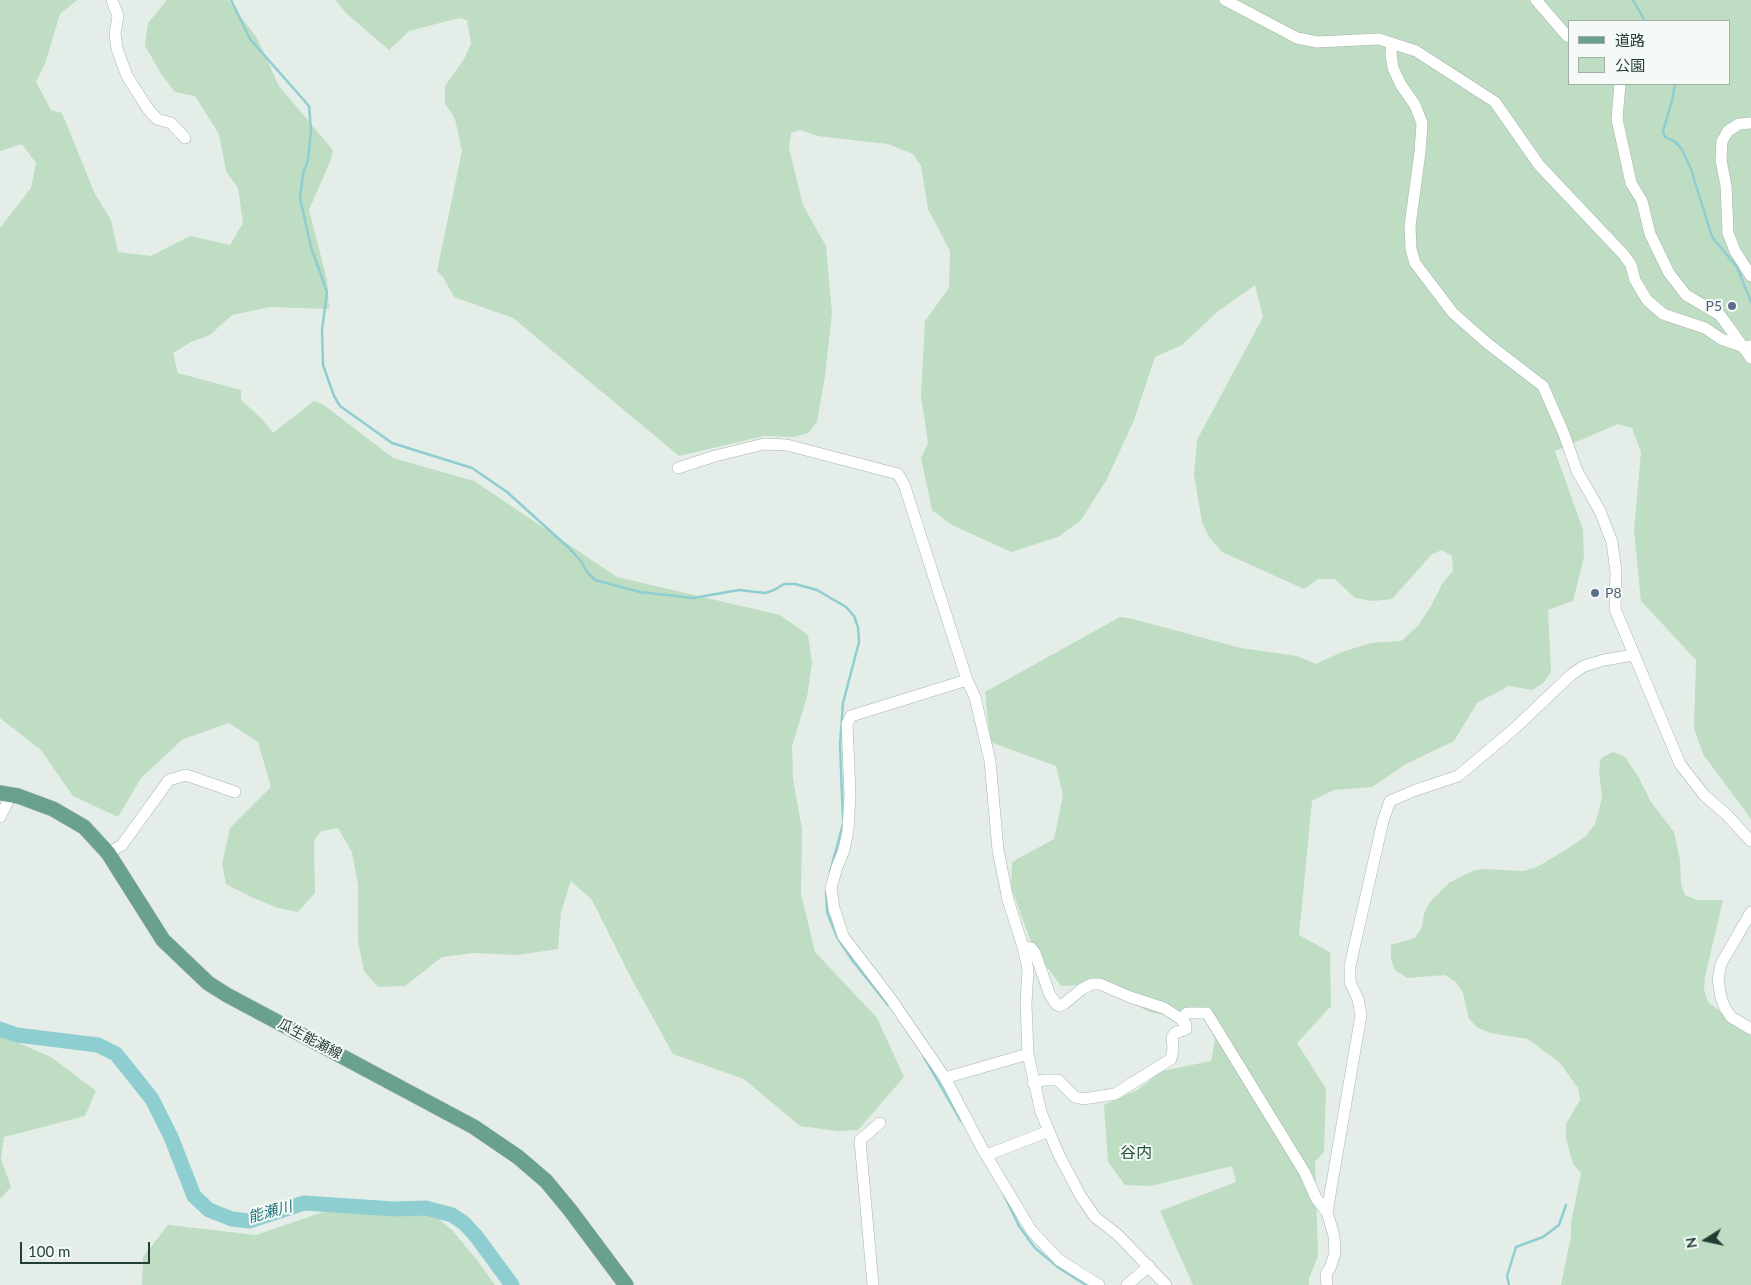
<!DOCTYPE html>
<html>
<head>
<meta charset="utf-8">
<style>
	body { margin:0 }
	#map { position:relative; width:1751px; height:1285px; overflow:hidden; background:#e4ede8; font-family:Lato,"Noto Sans JP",sans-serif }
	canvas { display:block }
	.legend { position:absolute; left:1568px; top:20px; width:162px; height:65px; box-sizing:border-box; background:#f5faf7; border:1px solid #a1afa9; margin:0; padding:6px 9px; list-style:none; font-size:15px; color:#243e34 }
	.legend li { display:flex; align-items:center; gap:10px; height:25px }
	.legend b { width:25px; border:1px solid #a1afa9 }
	.north { position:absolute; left:1681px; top:1215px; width:50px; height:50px; -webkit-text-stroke:4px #f5faf7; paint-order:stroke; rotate:260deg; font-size:14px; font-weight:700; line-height:20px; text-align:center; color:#243e34 }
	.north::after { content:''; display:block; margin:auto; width:18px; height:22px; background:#243e34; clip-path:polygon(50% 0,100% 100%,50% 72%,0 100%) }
	.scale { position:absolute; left:20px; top:1242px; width:130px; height:22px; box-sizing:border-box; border:2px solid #243e34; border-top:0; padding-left:6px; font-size:15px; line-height:18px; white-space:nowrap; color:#243e34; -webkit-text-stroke:4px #f5faf7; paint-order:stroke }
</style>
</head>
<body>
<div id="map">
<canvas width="1751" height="1285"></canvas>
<ul class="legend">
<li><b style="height:6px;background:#6aa18c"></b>道路</li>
<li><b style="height:14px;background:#beddc3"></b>公園</li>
</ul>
<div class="north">N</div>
<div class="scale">100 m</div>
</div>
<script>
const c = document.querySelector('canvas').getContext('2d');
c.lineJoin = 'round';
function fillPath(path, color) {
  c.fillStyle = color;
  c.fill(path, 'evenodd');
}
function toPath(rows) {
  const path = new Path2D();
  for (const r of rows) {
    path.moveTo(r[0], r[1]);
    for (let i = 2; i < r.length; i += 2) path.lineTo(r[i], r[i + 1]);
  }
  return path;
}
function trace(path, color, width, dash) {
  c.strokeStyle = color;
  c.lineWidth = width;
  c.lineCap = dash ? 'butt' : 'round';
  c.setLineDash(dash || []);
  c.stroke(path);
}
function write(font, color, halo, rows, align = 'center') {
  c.font = font + ' Lato,"Noto Sans JP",sans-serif';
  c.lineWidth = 4;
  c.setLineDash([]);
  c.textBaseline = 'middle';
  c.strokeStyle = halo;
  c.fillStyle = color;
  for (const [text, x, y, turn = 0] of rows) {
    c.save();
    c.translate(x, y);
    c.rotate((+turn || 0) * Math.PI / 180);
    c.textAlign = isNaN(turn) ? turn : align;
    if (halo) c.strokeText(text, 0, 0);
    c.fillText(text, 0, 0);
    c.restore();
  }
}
const green = toPath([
	[0,0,77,0,60,14,45,64,36,82,51,110,62,113,95,194,111,220,118,252,151,256,190,236,230,245,243,223,238,188,226,171,219,134,195,96,175,92,162,75,145,46,148,23,167,0,228,0,257,38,279,86,333,150,330,162,309,210,327,280,329,309,270,307,232,315,210,335,191,342,173,353,178,373,241,390,241,400,261,418,273,433,314,401,324,405,393,458,474,481,617,577,780,615,808,635,812,663,807,697,792,746,793,779,802,829,801,894,815,952,877,1018,904,1077,858,1130,838,1131,800,1126,744,1079,673,1054,631,978,592,900,571,881,561,912,558,949,517,955,473,953,442,957,405,986,378,987,364,971,358,941,358,885,352,852,338,828,321,831,314,841,315,893,298,912,278,908,251,897,226,884,222,864,230,828,271,787,258,742,229,723,183,739,141,778,118,817,73,796,41,750,0,718,0,228,31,188,36,163,22,144,0,151],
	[335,0,1751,0,1751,819,1703,754,1694,728,1696,660,1641,601,1634,530,1641,452,1632,428,1618,424,1555,451,1583,530,1584,557,1573,601,1548,610,1551,672,1544,682,1533,690,1509,686,1477,703,1454,741,1406,764,1372,787,1334,790,1312,801,1299,935,1330,952,1331,1006,1297,1043,1326,1089,1324,1152,1315,1162,1318,1256,1309,1279,1309,1285,1193,1285,1160,1211,1236,1182,1232,1166,1151,1186,1125,1185,1108,1162,1104,1105,1139,1089,1162,1071,1211,1061,1215,1039,1205,1019,1152,1013,1094,985,1061,986,1033,948,1011,887,1012,862,1054,839,1063,795,1056,766,990,742,985,692,1120,617,1133,619,1241,648,1297,656,1316,664,1342,652,1371,643,1401,641,1418,626,1431,606,1442,584,1453,571,1452,556,1442,550,1432,554,1392,599,1373,601,1355,598,1335,579,1318,579,1304,589,1222,552,1209,537,1202,522,1194,474,1197,440,1263,317,1255,285,1217,312,1182,345,1155,357,1134,420,1107,479,1081,520,1058,537,1011,552,952,525,932,510,921,458,928,443,921,395,925,321,949,288,950,251,928,209,921,166,913,154,888,144,818,136,800,130,791,133,789,148,803,205,826,246,832,313,825,376,817,422,808,433,794,437,764,436,679,456,513,318,454,297,443,277,437,271,462,151,455,119,445,103,445,86,464,59,471,44,467,20,459,18,409,31,389,50,348,15],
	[1570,21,1730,21,1730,84,1570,84],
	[1613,752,1625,757,1639,778,1651,802,1674,832,1680,860,1681,884,1685,895,1697,900,1723,900,1705,977,1704,990,1708,1002,1751,1036,1751,1285,1561,1285,1571,1236,1571,1223,1581,1173,1573,1164,1566,1138,1566,1124,1580,1100,1578,1088,1560,1063,1528,1039,1491,1033,1478,1028,1469,1019,1463,993,1456,982,1445,975,1407,978,1395,970,1391,959,1391,945,1415,938,1422,927,1424,914,1430,902,1449,883,1472,871,1484,869,1523,871,1537,867,1564,851,1586,836,1595,824,1599,810,1602,797,1599,770,1601,758],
	[0,1035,51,1057,96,1091,85,1116,4,1137,1,1159,11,1187,0,1199],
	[346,1204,430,1212,452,1230,477,1260,495,1285,142,1285,143,1257,168,1225,256,1235]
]);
const stream = toPath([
	[231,0,250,39,309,106,311,130,308,160,303,174,300,198,311,247,327,292,322,330,323,365,334,396,340,406,392,443,472,468,507,492,569,548,581,561,587,572,595,580,640,592,693,598,739,590,765,593,774,590,784,584,795,584,817,590,846,607,854,616,858,627,859,642,843,703,840,745,843,819],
	[1633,0,1645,21],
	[1675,84,1672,101,1663,131,1665,137,1674,141,1681,148,1691,169,1712,237,1737,267,1751,302],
	[830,872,843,824],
	[826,892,827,912,837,937,852,960,888,1005],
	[924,1057,961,1121],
	[1004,1195,1019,1226,1035,1248,1059,1268,1086,1285],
	[1509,1285,1507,1276,1516,1247,1543,1237,1559,1225,1566,1205]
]);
const river = toPath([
	[0,1029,17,1035,98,1045,116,1054,152,1099,171,1137,194,1196,209,1210,232,1219,249,1221,304,1203,395,1209,426,1208,452,1215,464,1223,476,1236,512,1285]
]);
const minor = toPath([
	[112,0,118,16,115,34,117,49,127,76,148,109,157,119,171,123,185,138],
	[1225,0,1297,38,1317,42,1379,39,1416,51,1495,102,1539,165,1624,255,1631,265,1635,280,1647,300,1663,314,1705,328,1721,339,1744,347,1751,346],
	[1536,0,1567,36,1570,37],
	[1392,43,1391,54,1393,68,1401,85,1415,105,1422,123,1420,152,1410,226,1411,249,1415,263,1453,313,1487,343,1543,386,1564,434,1577,471,1600,511,1612,542,1616,572,1615,609,1680,764,1704,795,1727,815,1751,841],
	[1620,84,1617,119,1631,183,1642,201,1650,234,1669,273,1686,295,1720,315,1751,358],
	[1751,123,1739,124,1728,131,1722,141,1721,160,1726,186,1728,233,1735,251,1751,276],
	[678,468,715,456,764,444,787,445,898,474,904,484,967,680,975,697,990,761,998,850,1008,900,1023,947,1028,969,1026,1004,1028,1054,1041,1112,1058,1153,1080,1195,1095,1217,1118,1235,1166,1285],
	[967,680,851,716,847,724,850,794,848,830,844,850,837,867,831,888,834,908,843,936,891,999,945,1078,983,1150,1031,1230,1059,1260,1099,1285],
	[0,817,11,795],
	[108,853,122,845,169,780,186,775,235,792],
	[1751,912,1721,964,1718,979,1721,998,1725,1008,1731,1017,1751,1029],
	[1023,947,1031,948,1035,953,1050,995,1056,1004,1059,1006,1065,1003,1082,989,1092,984,1100,984,1130,997,1164,1008,1181,1019,1186,1025,1186,1029,1175,1033,1172,1037,1173,1049,1171,1059,1115,1094,1083,1099,1075,1097,1058,1080,1044,1080,1033,1083],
	[1181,1019,1187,1013,1207,1013,1305,1173,1316,1198,1327,1212,1334,1236,1335,1253,1330,1268,1326,1274,1327,1285],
	[945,1078,1028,1054],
	[987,1155,1049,1131],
	[1327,1212,1361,1015,1358,999,1350,982,1350,966,1383,821,1390,801,1416,790,1458,776,1514,729,1572,674,1584,666,1604,660,1634,655],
	[873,1285,860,1140,880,1123],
	[1127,1285,1149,1266]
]);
const major = toPath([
	[0,793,18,796,53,809,84,827,108,853,163,940,208,983,227,995,474,1127,518,1157,546,1181,570,1210,626,1285]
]);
const markers = [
	[1732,306,5,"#5c6f8a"],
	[1595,593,5,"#5c6f8a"]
];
const serviceNames = [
	["P5",1722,306],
	["P8",1605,593,"left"]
];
const streetNames = [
	["瓜生能瀬線",310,1039,28]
];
const waterNames = [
	["能瀬川",270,1212,-15]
];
const quarterNames = [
	["谷内",1136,1153]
];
fillPath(green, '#beddc3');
trace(stream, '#8fced0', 2.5);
trace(river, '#8fced0', 15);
trace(minor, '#a7b5ae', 12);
trace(major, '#c2c9c6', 16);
trace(minor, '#fff', 11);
trace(major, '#6aa18c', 15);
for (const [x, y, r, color] of markers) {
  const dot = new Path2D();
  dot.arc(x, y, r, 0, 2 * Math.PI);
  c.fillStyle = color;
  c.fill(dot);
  trace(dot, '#f5faf7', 2);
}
write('14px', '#4e5e75', '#f5faf7', serviceNames, 'right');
write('14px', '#243e34', '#f5faf7', streetNames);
write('italic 15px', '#207579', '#f5faf7', waterNames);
write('16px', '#20503e', '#f5faf7', quarterNames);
</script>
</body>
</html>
